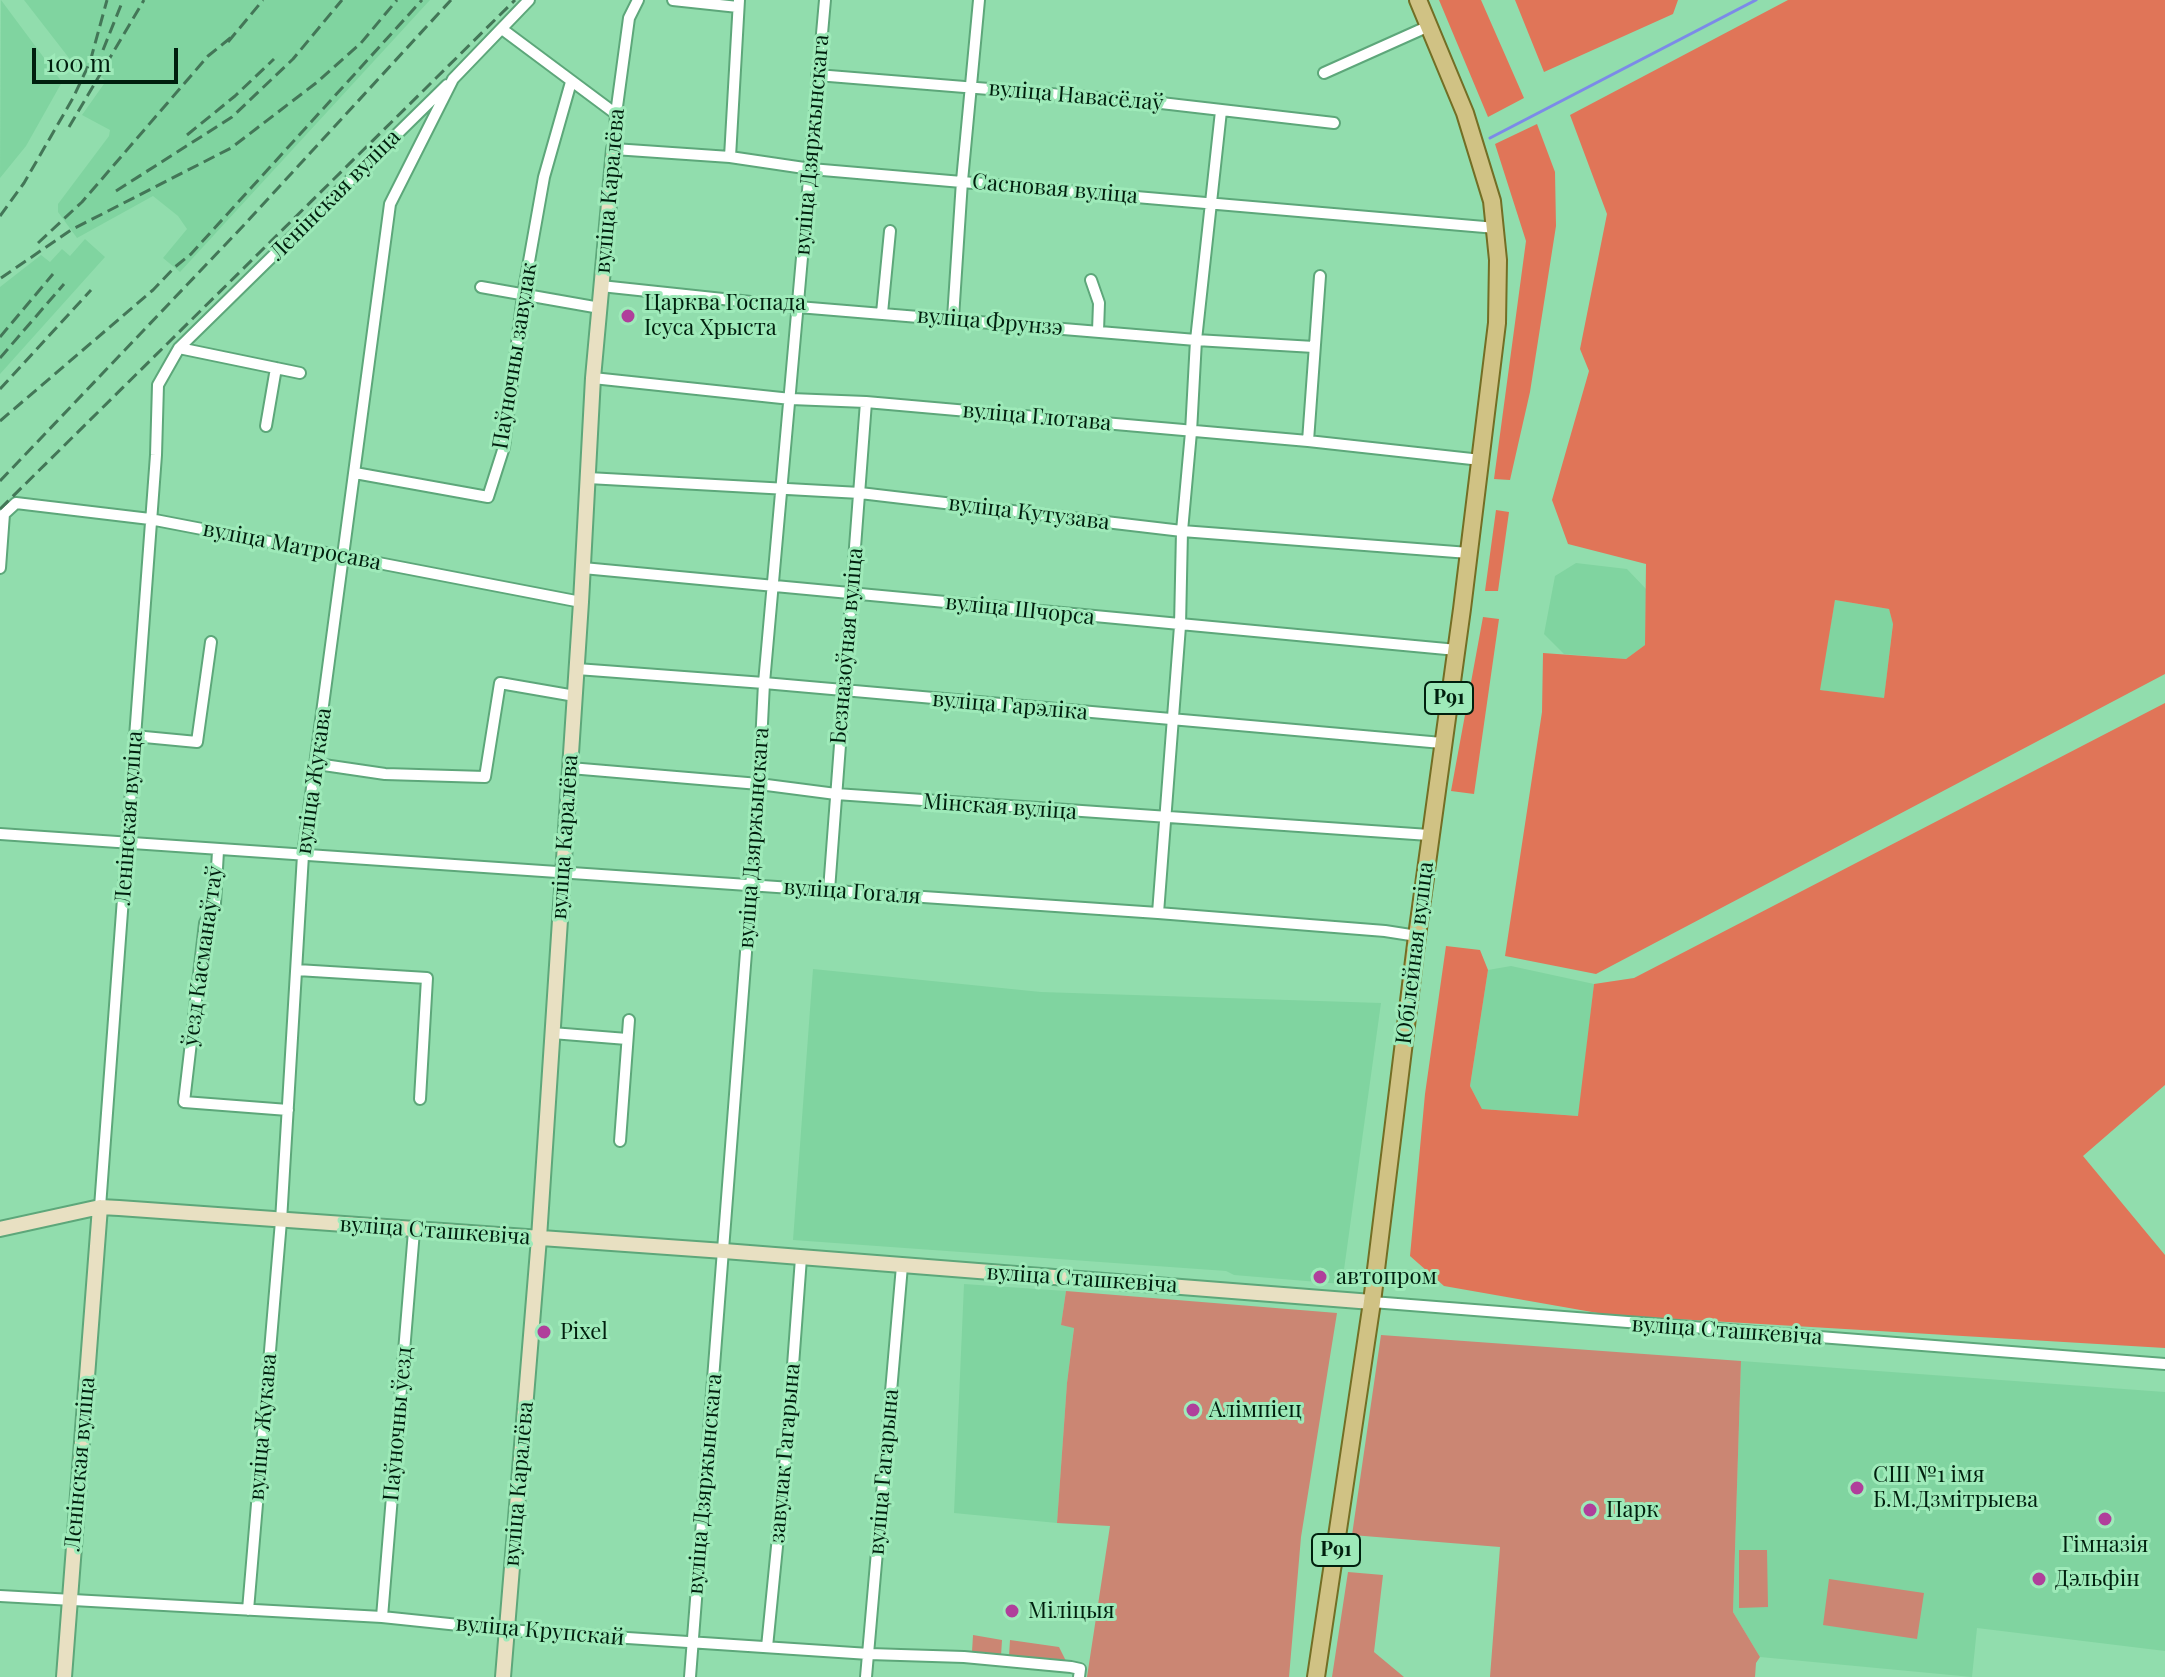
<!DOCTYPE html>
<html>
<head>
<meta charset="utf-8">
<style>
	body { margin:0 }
	#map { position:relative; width:2165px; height:1677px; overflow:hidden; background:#91ddad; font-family:"Playfair Display",serif }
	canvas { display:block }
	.scale { position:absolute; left:32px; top:48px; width:146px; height:36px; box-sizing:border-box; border:4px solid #001f0e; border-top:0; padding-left:10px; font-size:24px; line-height:28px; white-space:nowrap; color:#001f0e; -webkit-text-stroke:6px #9eeab9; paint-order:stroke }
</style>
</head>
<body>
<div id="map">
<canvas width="2165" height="1677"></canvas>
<div class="scale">100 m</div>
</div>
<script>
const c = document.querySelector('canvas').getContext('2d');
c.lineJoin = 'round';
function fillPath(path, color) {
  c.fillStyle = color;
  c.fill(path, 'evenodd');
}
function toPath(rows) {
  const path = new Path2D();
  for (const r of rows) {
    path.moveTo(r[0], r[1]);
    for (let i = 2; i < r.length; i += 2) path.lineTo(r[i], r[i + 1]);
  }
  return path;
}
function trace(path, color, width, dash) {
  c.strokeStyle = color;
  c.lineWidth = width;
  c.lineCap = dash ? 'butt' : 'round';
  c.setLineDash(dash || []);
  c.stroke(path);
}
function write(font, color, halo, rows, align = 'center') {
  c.font = font + ' "Playfair Display",serif';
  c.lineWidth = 6;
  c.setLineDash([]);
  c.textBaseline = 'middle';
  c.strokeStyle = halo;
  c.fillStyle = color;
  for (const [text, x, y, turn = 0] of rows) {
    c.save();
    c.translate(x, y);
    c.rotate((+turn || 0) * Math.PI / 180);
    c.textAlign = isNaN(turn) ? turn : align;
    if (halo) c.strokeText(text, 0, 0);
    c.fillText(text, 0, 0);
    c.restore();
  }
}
const built = toPath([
	[1,0,62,82,26,146,0,178],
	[24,0,430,0,180,272,163,258,187,229,178,216,153,196,77,238,58,212,58,204,109,136,110,130,82,115,106,81,95,72,76,67],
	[85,239,105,257,0,374,0,287,41,255,50,262,62,249,70,256],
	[1576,563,1627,569,1646,589,1645,645,1626,659,1564,654,1544,634,1555,576],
	[1835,600,1889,609,1893,623,1884,699,1819,690],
	[1511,966,1594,984,1579,1116,1482,1109,1470,1086,1488,970],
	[813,969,1041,992,1381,1003,1342,1284,1234,1275,1226,1271,793,1240],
	[964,1284,1066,1291,1061,1325,1074,1327,1067,1383,1057,1523,954,1513],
	[1741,1361,2165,1392,2165,1651,1977,1628,1972,1677,1760,1657,1733,1612]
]);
const green = toPath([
	[1066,1291,1337,1313,1301,1537,1289,1677,1087,1677,1110,1526,1057,1523,1067,1383,1074,1328,1061,1325],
	[1381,1335,1741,1361,1733,1612,1760,1657,1756,1663,1755,1677,1490,1677,1500,1547,1352,1535],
	[1739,1550,1767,1550,1768,1607,1739,1608],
	[1348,1572,1383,1575,1374,1652,1404,1677,1332,1677],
	[1829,1579,1924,1593,1917,1639,1823,1625],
	[973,1635,1002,1640,1001,1656,972,1652],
	[1010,1640,1059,1647,1067,1663,1009,1656]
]);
const forest = toPath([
	[1439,0,1481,0,1524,98,1488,117],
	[1515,0,1678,0,1673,14,1544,72],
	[1788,0,2165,0,2165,674,1596,974,1505,956,1542,712,1543,653,1626,659,1645,645,1646,564,1568,544,1552,500,1589,371,1580,349,1607,214,1570,115],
	[1835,600,1889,609,1893,624,1884,698,1820,690],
	[1537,124,1555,172,1556,226,1530,392,1510,480,1494,479,1526,241,1495,144],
	[1496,510,1509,512,1498,591,1485,591],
	[1483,617,1499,619,1474,794,1451,791],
	[2165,703,2165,1085,2083,1156,2165,1255,2165,1348,1609,1315,1444,1286,1410,1256,1425,1094,1446,946,1480,950,1488,970,1470,1086,1482,1109,1578,1116,1594,984,1634,978]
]);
const stream = toPath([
	[1490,138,1756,0]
]);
const street = toPath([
	[638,0,629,18,616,114,614,149,730,157,811,169,1496,228],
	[673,0,738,7],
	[502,29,616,114],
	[1324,73,1429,26],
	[817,75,1161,103,1334,123],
	[730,157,739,0],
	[1091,280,1099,303,1098,331],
	[601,286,798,307,1196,340,1314,347],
	[481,287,600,308],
	[882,313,890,231],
	[953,318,962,181,979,0],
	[179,348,300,373],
	[593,378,791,399,866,402,1308,441,1481,460],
	[266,426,276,368],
	[1308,441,1320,276],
	[355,473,488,497,504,447,523,295,544,177,571,82],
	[588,478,860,493,1182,531,1469,553],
	[0,568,4,514,16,503,150,519,581,602],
	[583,568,1457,650],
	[577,669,764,683,1442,743],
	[134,736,197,742,211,642],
	[317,764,385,774,485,777,500,683,575,696],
	[570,768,759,784,836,794,1429,835],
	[0,834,1158,913,1385,931,1417,936],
	[218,851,215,903,205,923,184,1102,288,1110],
	[829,890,866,402],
	[1158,913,1180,626,1182,531,1191,432,1196,340,1221,111],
	[297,970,427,978,420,1099],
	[552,1033,627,1039],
	[620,1141,629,1020],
	[100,1207,156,455,158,385,179,348,447,85],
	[1372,1302,2165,1364],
	[0,1596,382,1617,507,1630,869,1654,964,1657,1071,1667,1080,1669,1079,1677],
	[248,1610,281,1221,303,855,390,204,453,79,529,0],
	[382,1617,414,1231],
	[767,1647,787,1446,801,1258],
	[690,1677,759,784,764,683,825,0],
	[866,1677,902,1266]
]);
const secondary = toPath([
	[0,1229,100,1207,119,1208,724,1251,1372,1302],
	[64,1677,100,1207],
	[503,1677,539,1238,581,602,593,378,614,149]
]);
const primary = toPath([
	[1316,1677,1372,1302,1417,936,1462,609,1497,323,1498,260,1492,201,1465,113,1418,0]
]);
const rail = toPath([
	[228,42,263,0],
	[103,50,123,0],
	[69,127,144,0],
	[187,135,235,96,274,59],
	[116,191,232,117,293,59,342,0],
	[0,216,24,183,73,98,90,62,107,0],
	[38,243,82,202,208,56,234,35],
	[1,278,71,230,231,148,316,83,361,43,397,0],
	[0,337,53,274],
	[0,358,64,284],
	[0,389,91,290],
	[0,421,153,290,175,267,191,254,422,0],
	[0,481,244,225,451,0],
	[0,509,515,0]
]);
const markers = [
	[628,316,8,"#b03f9b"],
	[1320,1277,8,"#b03f9b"],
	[544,1332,8,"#b03f9b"],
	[1193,1410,8,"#b03f9b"],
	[1857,1488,8,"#b03f9b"],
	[1590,1510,8,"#b03f9b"],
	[2105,1519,8,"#b03f9b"],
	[2039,1579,8,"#b03f9b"],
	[1012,1611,8,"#b03f9b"]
];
const shields = [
	[1449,698,48],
	[1336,1550,48]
];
const shieldNames = [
	["Р91",1449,698],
	["Р91",1336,1550]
];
const streetNames = [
	["вуліца Навасёлаў",1076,96,5],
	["вуліца Дзяржынскага",812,145,-85],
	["Сасновая вуліца",1055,189,5],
	["вуліца Каралёва",610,191,-85],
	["Ленінская вуліца",335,195,-45],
	["вуліца Фрунзэ",990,322,5],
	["Паўночны завулак",515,356,-81],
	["вуліца Глотава",1037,417,5],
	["вуліца Кутузава",1029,513,7],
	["вуліца Матросава",292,546,11],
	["вуліца Шчорса",1020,610,6],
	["Безназоўная вуліца",847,646,-85],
	["вуліца Гарэліка",1010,706,5],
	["вуліца Жукава",314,781,-82],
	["Мінская вуліца",1000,807,4],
	["Ленінская вуліца",129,818,-86],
	["вуліца Каралёва",565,837,-86],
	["вуліца Дзяржынскага",754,838,-86],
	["вуліца Гогаля",852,892,4],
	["Юбілейная вуліца",1415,953,-83],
	["ўезд Касманаўтаў",203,956,-82],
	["вуліца Сташкевіча",435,1231,4],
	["вуліца Сташкевіча",1082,1279,4],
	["вуліца Сташкевіча",1727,1331,4],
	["Паўночны ўезд",398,1424,-85],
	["вуліца Жукава",263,1427,-85],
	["завулак Гагарына",785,1453,-85],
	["Ленінская вуліца",80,1464,-85],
	["вуліца Гагарына",884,1472,-85],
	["вуліца Каралёва",519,1484,-85],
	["вуліца Дзяржынскага",705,1484,-85],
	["вуліца Крупскай",540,1631,5]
];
const poiNames = [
	["Царква Госпада",644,303],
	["Ісуса Хрыста",644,328],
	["автопром",1336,1277],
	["Pixel",560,1332],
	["Алімпіец",1209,1410],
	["СШ №1 імя",1873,1475],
	["Б.М.Дзмітрыева",1873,1500],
	["Парк",1606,1510],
	["Гімназія",2105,1545,"center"],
	["Дэльфін",2055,1579],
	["Міліцыя",1028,1611]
];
fillPath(built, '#80d4a0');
fillPath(green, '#cb8673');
fillPath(forest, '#e07558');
trace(stream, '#7c8ae8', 3);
trace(street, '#5da77a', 14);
trace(secondary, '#5da77a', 18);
trace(primary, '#736e25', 20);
trace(street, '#fff', 10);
trace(secondary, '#e8e0c2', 14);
trace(primary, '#d0c284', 16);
trace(rail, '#437657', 3, [12, 6]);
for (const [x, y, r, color] of markers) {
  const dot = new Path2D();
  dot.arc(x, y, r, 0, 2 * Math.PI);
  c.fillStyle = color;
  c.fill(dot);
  trace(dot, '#9eeab9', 3);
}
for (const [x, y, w] of shields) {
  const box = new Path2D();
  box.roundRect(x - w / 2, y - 16, w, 32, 6);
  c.fillStyle = '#9eeab9';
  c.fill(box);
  trace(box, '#001f0e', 2);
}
write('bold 20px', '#001f0e', null, shieldNames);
write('22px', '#001f0e', '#9eeab9', streetNames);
write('22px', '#001f0e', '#9eeab9', poiNames, 'left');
</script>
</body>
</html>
